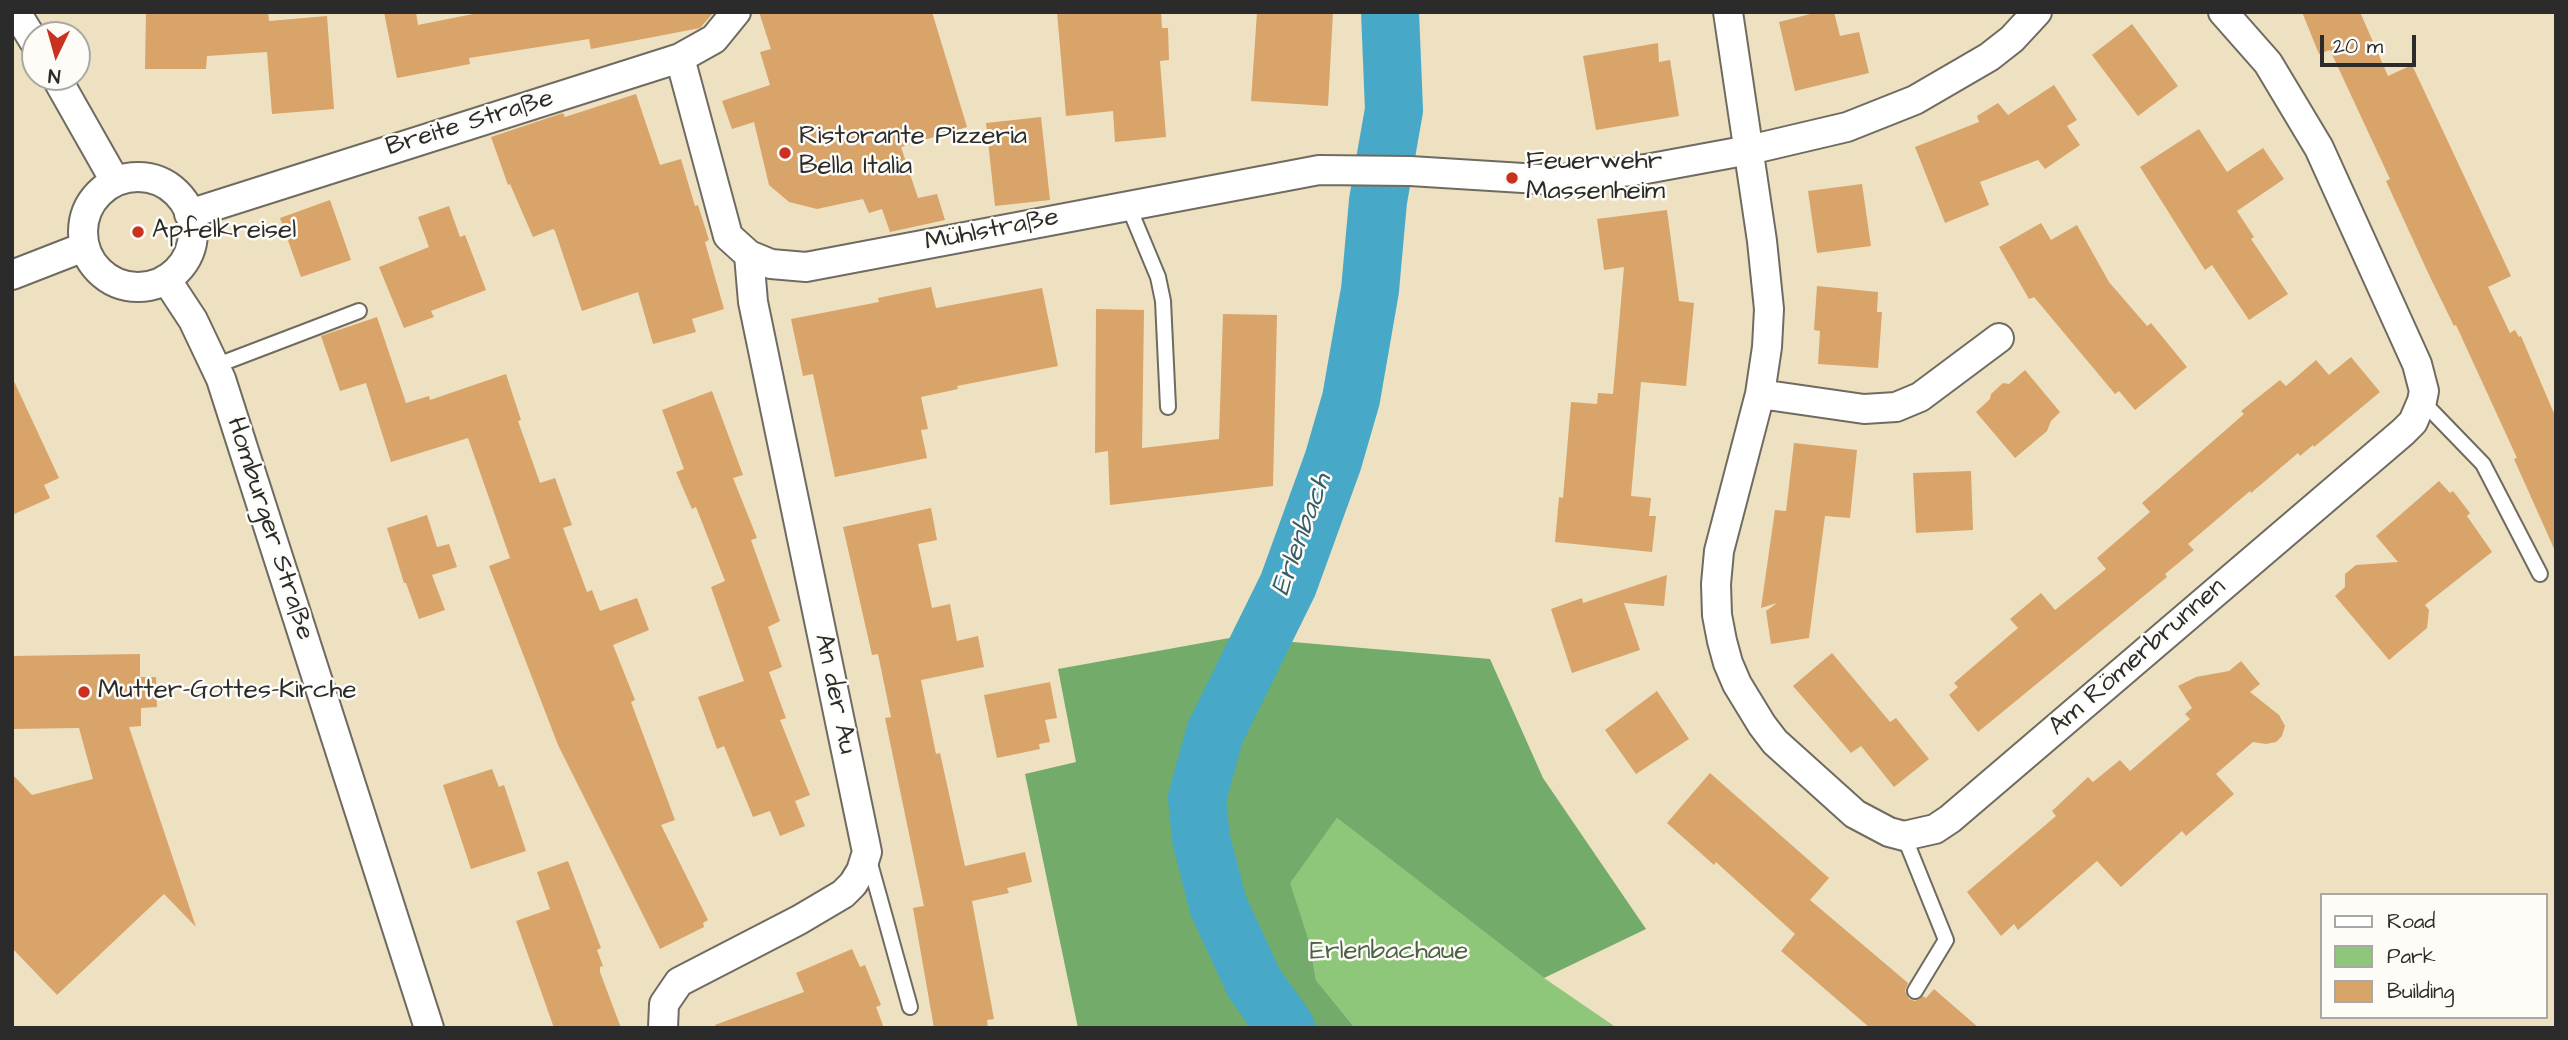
<!DOCTYPE html>
<html>
<head>
<meta charset="utf-8">
<style>
	body { margin:0 }
	#map { position:relative; width:2568px; height:1040px; overflow:hidden; background:#ede1c1; font-family:"Architects Daughter",sans-serif }
	canvas { display:block }
	.frame { position:absolute; inset:0; border:14px solid #2b2b2b; pointer-events:none }
	.legend { position:absolute; left:2320px; top:893px; width:228px; height:126px; box-sizing:border-box; background:#fdfcf7; border:2px solid #a9a8a5; margin:0; padding:9px 12px; list-style:none; font-size:21px; color:#2b2b2b }
	.legend li { display:flex; align-items:center; gap:14px; height:35px }
	.legend b { width:35px; border:2px solid #a9a8a5 }
	.north { position:absolute; left:21px; top:21px; width:70px; height:70px; box-sizing:border-box; background:#fdfcf7; border:2px solid #a9a8a5; border-radius:50%; rotate:185deg; font-size:19px; font-weight:700; line-height:28px; text-align:center; color:#2b2b2b }
	.north::after { content:''; display:block; margin:auto; width:24px; height:32px; background:#c8321e; clip-path:polygon(50% 0,100% 100%,50% 72%,0 100%) }
	.scale { position:absolute; left:2320px; top:35px; width:96px; height:32px; box-sizing:border-box; border:4px solid #2b2b2b; border-top:0; padding-left:9px; font-size:21px; line-height:24px; white-space:nowrap; color:#2b2b2b; -webkit-text-stroke:5px #fdfcf7; paint-order:stroke }
</style>
</head>
<body>
<div id="map">
<canvas width="2568" height="1040"></canvas>
<div class="frame"></div>
<ul class="legend">
<li><b style="height:9px;background:#fff"></b>Road</li>
<li><b style="height:19px;background:#8ec67a"></b>Park</li>
<li><b style="height:19px;background:#d8a469"></b>Building</li>
</ul>
<div class="north">N</div>
<div class="scale">20 m</div>
</div>
<script>
const c = document.querySelector('canvas').getContext('2d');
c.lineJoin = 'round';
function fillPath(path, color) {
  c.fillStyle = color;
  c.fill(path, 'evenodd');
}
function toPath(rows) {
  const path = new Path2D();
  for (const r of rows) {
    if (r.length === 3) {
      path.moveTo(r[0] + r[2], r[1]);
      path.arc(r[0], r[1], r[2], 0, 2 * Math.PI);
      continue;
    }
    path.moveTo(r[0], r[1]);
    for (let i = 2; i < r.length; i += 2) path.lineTo(r[i], r[i + 1]);
  }
  return path;
}
function trace(path, color, width, dash) {
  c.strokeStyle = color;
  c.lineWidth = width;
  c.lineCap = dash ? 'butt' : 'round';
  c.setLineDash(dash || []);
  c.stroke(path);
}
function write(font, color, halo, rows, align = 'center') {
  c.font = font + ' "Architects Daughter",sans-serif';
  c.lineWidth = 5;
  c.setLineDash([]);
  c.textBaseline = 'middle';
  c.strokeStyle = halo;
  c.fillStyle = color;
  for (const [text, x, y, turn = 0] of rows) {
    c.save();
    c.translate(x, y);
    c.rotate((+turn || 0) * Math.PI / 180);
    c.textAlign = isNaN(turn) ? turn : align;
    if (halo) c.strokeText(text, 0, 0);
    c.fillText(text, 0, 0);
    c.restore();
  }
}
const green = toPath([
	[1337,818,1544,978,1617,1028,1355,1028,1316,980,1309,941,1289,883]
]);
const forest = toPath([
	[1235,637,1490,659,1543,778,1646,929,1544,978,1337,818,1290,883,1309,941,1316,980,1355,1028,1078,1028,1025,774,1076,762,1058,669]
]);
const river = toPath([
	[1286,1028,1254,983,1218,905,1201,839,1197,798,1215,733,1288,585,1333,461,1351,399,1370,290,1378,201,1394,110,1390,12]
]);
const building = toPath([
	[146,12,268,12,269,21,327,16,334,109,272,114,267,52,207,56,206,69,145,69],
	[384,12,416,12,418,25,483,12,714,12,700,28,591,49,589,39,469,58,470,64,397,78],
	[759,12,932,12,967,127,901,147,918,198,937,194,945,220,890,232,882,209,869,213,863,199,817,209,789,202,769,185,754,122,732,129,722,101,770,85,760,52,771,49],
	[1057,12,1161,12,1162,28,1168,28,1169,60,1160,61,1166,137,1115,142,1113,111,1066,116],
	[1257,12,1333,12,1328,106,1251,101],
	[1818,12,1834,12,1840,36,1859,32,1869,73,1795,91,1779,22],
	[2302,12,2360,12,2388,76,2412,65,2511,276,2488,287,2510,333,2515,330,2519,337,2521,336,2556,418,2556,553,2514,459,2517,458,2456,325,2454,326,2430,277,2386,181,2390,179,2330,50,2319,54],
	[2132,24,2178,86,2138,116,2092,55],
	[1658,43,1659,62,1670,60,1679,116,1596,130,1583,56],
	[2054,85,2077,120,2067,126,2080,145,2045,169,2038,160,1980,182,1989,205,1945,223,1915,147,1979,122,1977,116,1998,103,2008,115],
	[636,94,660,165,681,159,695,206,698,205,709,240,705,242,724,309,692,319,696,332,653,344,638,292,582,311,555,231,553,229,533,237,510,184,508,185,491,137,563,113,565,117],
	[1041,117,1050,200,995,206,986,123],
	[2199,129,2227,172,2263,148,2284,179,2237,211,2254,237,2251,239,2288,294,2249,320,2212,265,2205,270,2140,167],
	[1862,184,1871,246,1817,253,1808,191],
	[330,200,351,260,301,277,280,218],
	[449,206,460,237,465,235,486,290,431,311,434,317,404,328,379,267,429,247,418,217],
	[1667,210,1679,301,1694,303,1686,386,1641,382,1631,496,1651,498,1649,516,1656,516,1652,552,1555,542,1559,497,1563,498,1571,402,1597,404,1598,393,1613,394,1624,267,1604,270,1597,219],
	[2041,223,2051,240,2077,225,2109,282,2147,326,2151,323,2187,367,2135,410,2119,391,2115,394,2034,297,2029,299,1999,247],
	[1817,286,1878,292,1877,312,1882,312,1878,368,1818,364,1820,331,1814,330],
	[931,287,936,308,1042,288,1058,366,957,386,958,389,921,397,928,429,921,430,927,458,835,477,813,374,803,376,791,319,879,302,878,298],
	[1096,309,1144,310,1142,448,1219,439,1223,314,1277,315,1273,486,1110,505,1108,451,1095,453],
	[377,317,406,403,429,396,430,400,506,374,521,420,518,421,540,483,555,478,572,525,563,528,587,592,592,590,600,611,637,598,649,630,613,645,635,700,631,702,675,820,661,825,708,920,703,923,704,927,660,949,558,745,489,566,510,558,468,438,391,462,366,383,340,391,321,336],
	[2351,357,2380,392,2314,447,2313,445,2300,456,2298,453,2251,493,2250,491,2188,544,2194,550,2165,574,2167,577,1978,732,1949,695,1958,687,1954,683,2018,628,2010,619,2041,593,2055,610,2106,569,2097,558,2150,512,2142,503,2244,414,2241,411,2280,380,2286,386,2316,360,2329,375],
	[2025,370,2060,412,2051,421,2047,431,2015,458,1976,412,1990,399,1991,394,2003,383,2009,384],
	[12,377,59,478,44,485,50,498,12,515],
	[712,391,743,475,733,478,757,538,751,540,780,621,768,627,782,667,769,672,786,718,780,720,810,795,795,801,805,826,780,836,770,811,753,817,724,746,717,749,698,697,744,681,711,587,725,581,696,507,692,509,676,472,684,469,662,410],
	[1794,443,1857,450,1850,518,1825,516,1809,638,1771,644,1766,611,1777,603,1761,608,1775,510,1786,511],
	[1971,471,1973,530,1916,533,1913,473],
	[2439,481,2450,493,2453,491,2470,513,2467,516,2492,552,2425,605,2429,610,2427,628,2389,660,2335,596,2345,587,2345,574,2356,565,2398,562,2376,536],
	[931,508,937,540,918,544,932,608,950,604,957,641,978,636,984,667,921,680,936,754,940,753,965,866,1025,852,1032,882,1007,888,1009,893,972,901,994,1019,987,1020,988,1028,934,1028,913,908,924,906,885,718,891,717,878,654,872,655,843,527],
	[427,515,437,547,449,544,457,567,432,575,445,610,419,619,406,583,404,583,387,528],
	[1667,575,1664,606,1624,603,1640,650,1572,673,1551,609,1582,598,1583,603],
	[1832,653,1890,722,1896,718,1929,759,1894,787,1861,746,1851,753,1793,686],
	[140,654,140,677,156,677,157,707,141,708,141,726,129,727,196,927,164,894,57,995,12,948,12,774,32,795,93,779,79,728,12,729,12,656],
	[2241,661,2260,684,2250,692,2279,715,2285,726,2282,736,2276,742,2266,744,2253,742,2216,774,2234,794,2186,836,2182,831,2121,887,2097,861,2018,930,2014,924,2001,936,1967,892,2056,816,2052,811,2088,777,2093,782,2120,760,2130,771,2190,719,2185,714,2192,708,2178,686,2196,677,2229,671],
	[1050,682,1057,718,1045,720,1050,742,1039,744,1040,749,997,758,984,695],
	[1657,691,1689,739,1636,774,1605,730],
	[492,769,499,787,504,785,526,851,471,869,443,785],
	[1710,773,1829,878,1810,900,1908,983,1905,991,1909,999,1915,1001,1923,996,1926,998,1934,989,1979,1028,1870,1028,1781,951,1795,934,1716,862,1714,865,1667,823],
	[568,861,601,948,597,950,603,966,600,967,600,972,621,1028,554,1028,516,921,550,909,537,872],
	[852,949,860,967,865,965,881,1005,876,1007,884,1028,715,1028,715,1025,804,992,796,973]
]);
const service = toPath([
	[1128,205,1158,277,1163,301,1168,407],
	[215,366,359,311],
	[2422,401,2483,464,2540,574],
	[1904,836,1946,940,1915,991],
	[869,860,910,1007]
]);
const minor = toPath([
	[16,12,35,43],
	[1728,12,1762,241,1769,309,1767,347,1760,394,1719,551,1716,584,1717,615,1722,641,1728,663,1737,684,1762,725,1775,742,1855,814,1889,832,1904,836,1935,829,1950,819,2403,432,2413,422,2422,401,2424,391,2417,364,2319,148,2268,63,2223,12],
	[680,58,728,236,749,255,771,264,806,267,1319,170,1410,171,1555,180,1646,169,1749,150,1847,127,1915,100,1989,57,2012,39,2037,12],
	[56,77,115,181],
	[138,232,55],
	[189,214,680,58,714,39,736,12],
	[12,275,84,247],
	[166,279,193,320,221,379,429,1028],
	[1760,394,1864,409,1896,407,1920,397,1999,338],
	[663,1028,664,1004,679,982,799,920,843,894,853,884,861,871,867,852,753,302,749,255]
]);
const markers = [
	[785,153,7,"#c8321e"],
	[1512,178,7,"#c8321e"],
	[138,232,7,"#c8321e"],
	[84,692,7,"#c8321e"]
];
const streetNames = [
	["Breite Straße",470,124,-17],
	["Mühlstraße",992,231,-11],
	["Homburger Straße",269,529,72],
	["Am Römerbrunnen",2138,658,-41],
	["An der Au",834,694,78]
];
const poiNames = [
	["Ristorante Pizzeria",799,138],
	["Bella Italia",799,168],
	["Feuerwehr",1526,163],
	["Massenheim",1526,193],
	["Apfelkreisel",152,232],
	["Mutter-Gottes-Kirche",98,692]
];
const parkNames = [
	["Erlenbachaue",1389,953]
];
const waterNames = [
	["Erlenbach",1303,535,-70]
];
fillPath(green, '#8ec67a');
fillPath(forest, '#72ab6a');
trace(river, '#47a9c7', 58);
fillPath(building, '#d8a469');
trace(service, '#6f6b60', 18);
trace(minor, '#6f6b60', 32);
trace(service, '#fff', 14);
trace(minor, '#fff', 28);
for (const [x, y, r, color] of markers) {
  const dot = new Path2D();
  dot.arc(x, y, r, 0, 2 * Math.PI);
  c.fillStyle = color;
  c.fill(dot);
  trace(dot, '#fdfcf7', 2.5);
}
write('26px', '#2b2b2b', '#fdfcf7', streetNames);
write('26px', '#2b2b2b', '#fdfcf7', poiNames, 'left');
write('26px', '#4e6147', '#fdfcf7', parkNames);
write('italic 28px', '#365d69', '#fdfcf7', waterNames);
</script>
</body>
</html>
